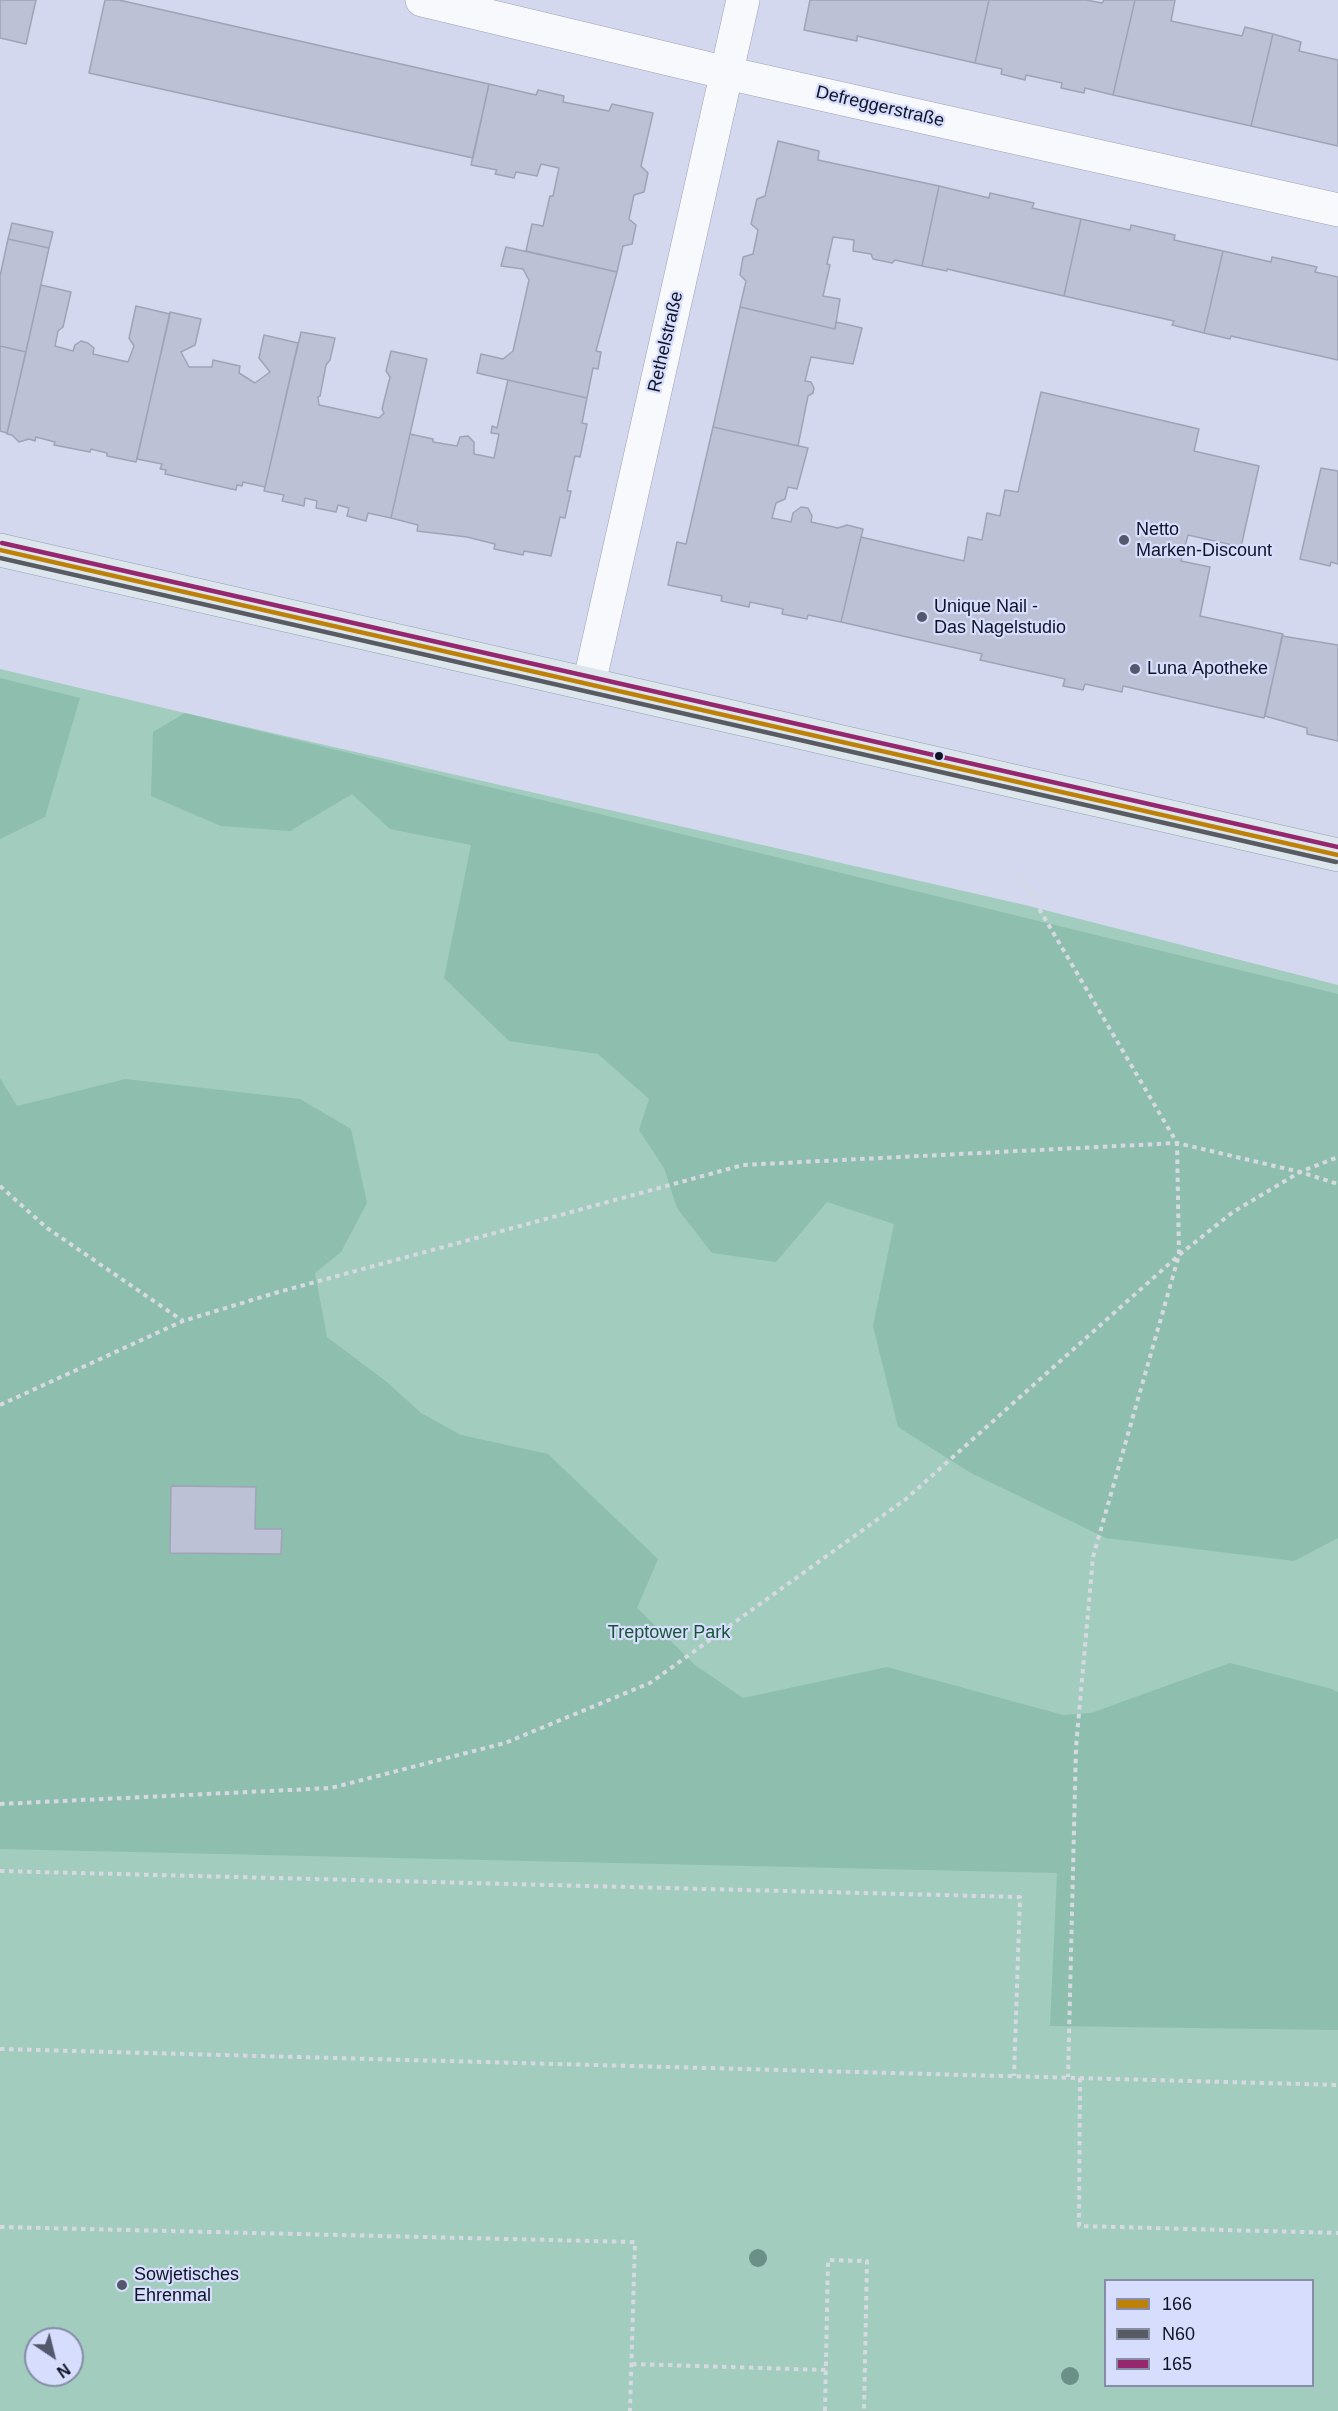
<!DOCTYPE html>
<html>
<head>
<meta charset="utf-8">
<style>
	body { margin:0 }
	#map { position:relative; width:1338px; height:2411px; overflow:hidden; background:#d3d8ef; font-family:Arial,sans-serif }
	canvas { display:block }
	.legend { position:absolute; left:1104px; top:2279px; width:210px; height:108px; box-sizing:border-box; background:#d7defd; border:2px solid #878da7; margin:0; padding:8px 10px; list-style:none; font-size:18px; color:#101325 }
	.legend li { display:flex; align-items:center; gap:12px; height:30px }
	.legend b { width:30px; border:2px solid #878da7 }
	.north { position:absolute; left:24px; top:2327px; width:60px; height:60px; box-sizing:border-box; background:#d7defd; border:2px solid #878da7; border-radius:50%; rotate:145deg; font-size:16px; font-weight:700; line-height:24px; text-align:center; color:#101325 }
	.north::after { content:''; display:block; margin:auto; width:21px; height:27px; background:#54586c; clip-path:polygon(50% 0,100% 100%,50% 72%,0 100%) }
</style>
</head>
<body>
<div id="map">
<canvas width="1338" height="2411"></canvas>
<ul class="legend">
<li><b style="height:8px;background:#bd8109"></b>166</li>
<li><b style="height:8px;background:#595b62"></b>N60</li>
<li><b style="height:8px;background:#95276e"></b>165</li>
</ul>
<div class="north">N</div>
</div>
<script>
const c = document.querySelector('canvas').getContext('2d');
c.lineJoin = 'round';
function fillPath(path, color) {
  c.fillStyle = color;
  c.fill(path, 'evenodd');
}
function toPath(rows) {
  const path = new Path2D();
  for (const r of rows) {
    path.moveTo(r[0], r[1]);
    for (let i = 2; i < r.length; i += 2) path.lineTo(r[i], r[i + 1]);
  }
  return path;
}
function trace(path, color, width, dash) {
  c.strokeStyle = color;
  c.lineWidth = width;
  c.lineCap = dash ? 'butt' : 'round';
  c.setLineDash(dash || []);
  c.stroke(path);
}
function write(font, color, halo, rows, align = 'center') {
  c.font = font + ' Arial,sans-serif';
  c.lineWidth = 4.5;
  c.setLineDash([]);
  c.textBaseline = 'middle';
  c.strokeStyle = halo;
  c.fillStyle = color;
  for (const [text, x, y, turn = 0] of rows) {
    c.save();
    c.translate(x, y);
    c.rotate((+turn || 0) * Math.PI / 180);
    c.textAlign = isNaN(turn) ? turn : align;
    if (halo) c.strokeText(text, 0, 0);
    c.fillText(text, 0, 0);
    c.restore();
  }
}
const green = toPath([
	[0,669,185,713,1025,905,1338,985,1338,2411,0,2411],
	[1106,2280,1312,2280,1312,2386,1106,2386],
	[36,2339,72,2339,72,2375,36,2375]
]);
const forest = toPath([
	[0,678,80,698,45,817,0,839],
	[185,713,1338,994,1338,1538,1294,1561,1106,1538,971,1473,898,1427,873,1326,894,1224,827,1202,776,1262,712,1253,677,1208,664,1168,639,1130,649,1099,598,1054,509,1041,444,978,471,845,390,829,352,794,290,831,221,826,151,796,153,732],
	[0,1078,17,1106,125,1079,300,1099,351,1129,367,1203,341,1252,315,1273,327,1337,388,1383,421,1413,461,1435,548,1454,658,1559,637,1608,695,1665,743,1698,887,1667,1063,1715,1091,1713,1230,1663,1332,1689,1338,1692,1338,2030,1050,2026,1057,1873,0,1849]
]);
const building = toPath([
	[0,0,36,0,26,44,0,38,0,0],
	[105,0,119,0,489,84,473,158,89,73,105,0],
	[810,0,989,0,975,63,857,36,857,41,804,30,810,0],
	[989,0,1086,0,1102,3,1104,0,1135,0,1113,95,1085,88,1084,93,1061,88,1062,83,1026,75,1025,80,1001,74,1002,69,975,63,989,0],
	[1135,0,1175,0,1171,21,1242,36,1245,27,1273,34,1251,126,1113,95,1135,0],
	[1273,34,1301,42,1299,51,1338,60,1338,146,1251,126,1273,34],
	[489,84,536,95,538,90,564,96,563,102,609,111,612,104,653,113,641,166,648,173,644,192,634,195,629,219,636,225,632,244,623,246,617,272,526,251,532,224,543,226,550,196,553,196,559,168,541,164,537,176,516,172,514,178,495,174,497,170,471,165,489,84],
	[778,141,819,151,818,160,939,186,922,266,895,260,892,263,873,259,871,254,853,251,854,240,833,237,827,264,830,265,823,296,840,299,835,329,740,307,746,281,740,275,743,257,753,254,758,230,751,224,757,199,765,196,778,141],
	[939,186,989,198,990,193,1034,203,1032,208,1081,219,1064,296,947,269,947,271,922,266,939,186],
	[1081,219,1130,230,1131,225,1175,235,1174,240,1223,251,1204,333,1172,325,1174,321,1064,296,1081,219],
	[12,223,53,232,49,248,8,239,12,223],
	[8,239,49,248,26,352,0,346,0,276,8,239],
	[506,247,617,272,596,351,601,352,598,369,593,368,587,398,477,373,481,354,503,359,513,351,529,280,523,269,501,266,506,247],
	[1223,251,1271,262,1272,257,1317,267,1315,272,1338,277,1338,360,1231,336,1230,339,1204,333,1223,251],
	[41,285,71,292,63,327,58,331,55,346,73,351,75,345,81,341,88,343,94,348,93,354,128,362,134,346,129,338,136,306,170,314,136,462,107,456,107,453,91,449,90,452,54,445,55,442,36,437,35,441,29,439,19,442,12,435,7,434,41,285],
	[740,307,835,329,836,322,862,328,853,364,811,357,805,381,811,382,814,388,813,393,808,396,798,446,713,427,740,307],
	[170,312,201,319,195,345,181,352,189,367,212,367,213,360,240,366,239,373,255,383,270,372,259,358,264,335,298,343,265,487,243,482,242,486,237,485,236,490,165,474,166,470,160,469,162,464,137,459,170,312],
	[301,332,335,338,330,360,326,365,320,396,318,397,319,405,379,418,384,413,382,409,390,377,386,371,391,351,427,359,391,518,368,513,366,521,347,516,349,508,338,505,336,512,316,508,317,501,305,498,304,506,282,501,284,495,264,491,301,332],
	[0,346,26,352,7,433,0,431,0,346],
	[508,380,587,398,582,423,587,424,580,457,575,456,567,491,571,491,565,518,560,517,551,556,524,551,523,555,494,549,495,544,467,537,417,531,418,525,391,518,410,434,433,439,433,442,457,446,460,437,468,436,474,442,474,454,494,458,499,434,491,433,492,426,497,428,508,380],
	[1041,392,1199,429,1194,451,1259,466,1241,547,1188,535,1181,561,1210,567,1200,616,1283,634,1264,718,1123,686,1122,692,1085,684,1083,690,1063,686,1065,679,980,660,982,654,841,622,861,537,964,561,968,537,982,540,987,513,1000,516,1005,490,1018,492,1041,392],
	[713,427,808,448,797,489,788,487,785,499,776,503,772,518,791,522,793,513,801,507,808,508,812,516,811,522,838,528,847,525,863,529,841,622,808,615,807,619,782,614,783,609,750,602,749,607,721,601,722,596,668,585,677,542,686,544,713,427],
	[1321,468,1338,471,1338,564,1331,562,1330,566,1300,559,1321,468],
	[1282,636,1338,645,1338,741,1307,734,1307,728,1265,716,1282,636],
	[171,1486,256,1487,255,1529,282,1529,281,1554,170,1553,171,1486]
]);
const path = toPath([
	[1021,878,1177,1143,1179,1255,1093,1557,1076,1747,1068,2077],
	[0,1186,47,1228,183,1321],
	[0,1405,183,1321,275,1293,743,1165,1177,1143,1300,1172,1338,1184],
	[0,1804,331,1788,505,1743,650,1683,906,1499,1179,1255,1233,1212,1300,1172,1338,1157],
	[0,1871,1020,1897,1014,2076],
	[0,2049,1338,2085],
	[1080,2078,1079,2226,1338,2233],
	[0,2227,635,2242,630,2411],
	[632,2364,826,2370],
	[825,2411,828,2260,867,2261,864,2411]
]);
const minor = toPath([
	[422,0,727,73,1338,210],
	[589,684,743,0]
]);
const primary = toPath([
	[0,550,1338,855]
]);
const bus1 = toPath([
	[0,550,1338,855]
]);
const bus2 = toPath([
	[0,558,1336,862]
]);
const bus3 = toPath([
	[2,543,1338,847]
]);
const trees = [
	[758,2258],
	[1070,2376]
];
const markers = [
	[1124,540,6,"#54586c"],
	[922,617,6,"#54586c"],
	[1135,669,6,"#54586c"],
	[939,756,5,"#101325"],
	[122,2285,6,"#54586c"]
];
const streetNames = [
	["Defreggerstraße",880,107,13],
	["Rethelstraße",666,342,-77]
];
const poiNames = [
	["Netto",1136,530],
	["Marken-Discount",1136,551],
	["Unique Nail -",934,607],
	["Das Nagelstudio",934,628],
	["Luna Apotheke",1147,669],
	["Sowjetisches",134,2275],
	["Ehrenmal",134,2296]
];
const parkNames = [
	["Treptower Park",669,1633]
];
fillPath(green, '#a1ccbe');
fillPath(forest, '#8ebeae');
fillPath(building, '#bdc1d5');
trace(building, '#a0a3b6', 1.5);
trace(minor, '#9ea2b5', 34);
trace(primary, '#8fa0af', 34);
trace(path, '#d7d9e1', 4, [4.5, 4.5]);
trace(minor, '#f8f9fd', 33);
trace(primary, '#dde6ec', 33);
trace(bus1, '#bd8109', 4.5);
trace(bus2, '#595b62', 4.5);
trace(bus3, '#95276e', 4.5);
c.fillStyle = '#6b9088';
for (const [x, y] of trees) {
  c.beginPath();
  c.arc(x, y, 9, 0, 2 * Math.PI);
  c.fill();
}
for (const [x, y, r, color] of markers) {
  const dot = new Path2D();
  dot.arc(x, y, r, 0, 2 * Math.PI);
  c.fillStyle = color;
  c.fill(dot);
  trace(dot, '#d7defd', 2);
}
write('18px', '#101325', '#d7defd', streetNames);
write('18px', '#101325', '#d7defd', poiNames, 'left');
write('18px', '#165534', '#d7defd', parkNames);
</script>
</body>
</html>
